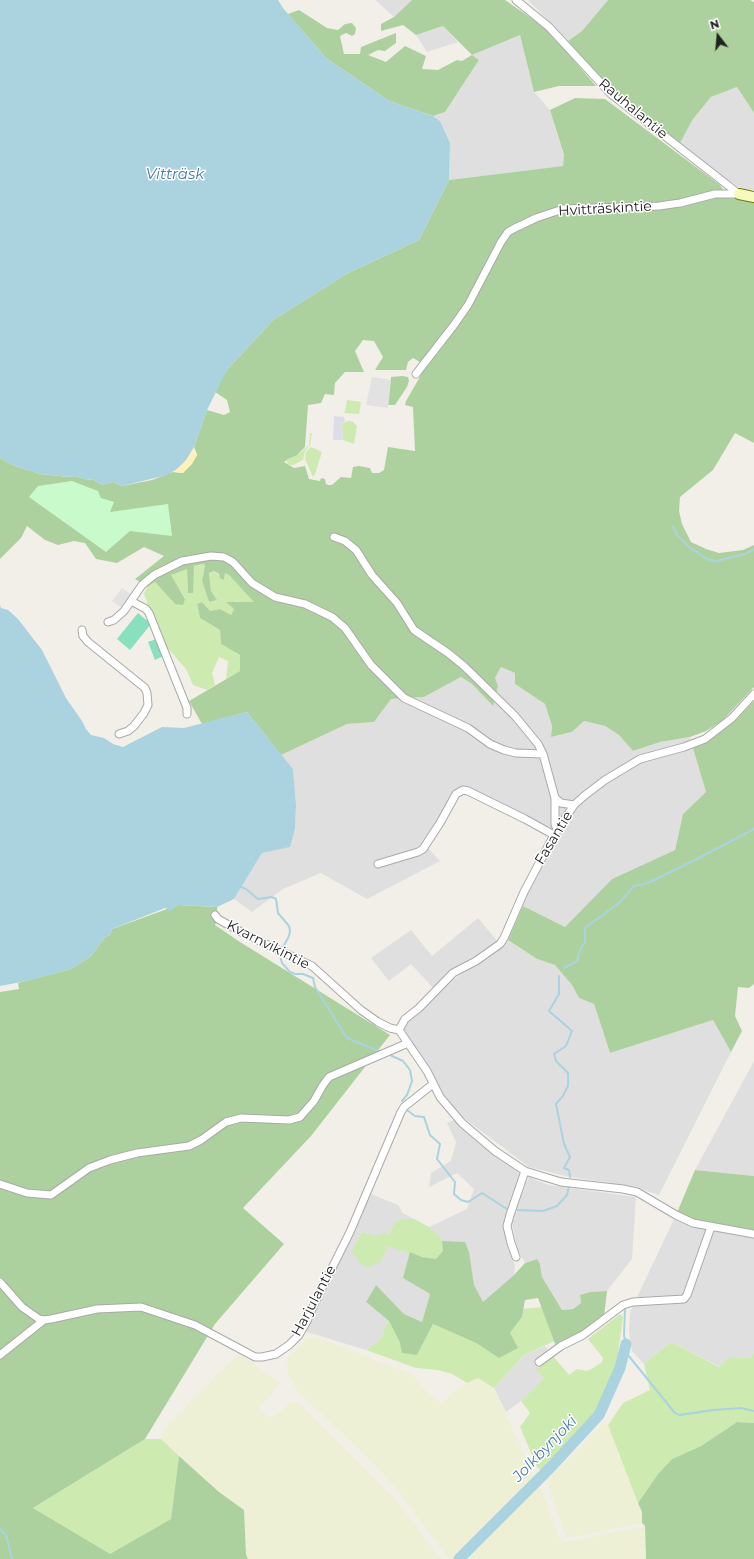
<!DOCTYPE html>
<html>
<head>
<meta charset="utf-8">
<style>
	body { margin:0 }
	#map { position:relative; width:754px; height:1559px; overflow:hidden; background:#f2efe9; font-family:Montserrat,sans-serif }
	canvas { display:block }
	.north { position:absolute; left:698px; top:16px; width:40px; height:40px; -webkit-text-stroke:3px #fff; paint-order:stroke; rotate:344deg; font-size:11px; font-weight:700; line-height:16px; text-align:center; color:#222 }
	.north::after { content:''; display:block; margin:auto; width:14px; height:18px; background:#222; clip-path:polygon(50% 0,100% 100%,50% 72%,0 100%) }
</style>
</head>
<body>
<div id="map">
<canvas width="754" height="1559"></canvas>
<div class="north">N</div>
</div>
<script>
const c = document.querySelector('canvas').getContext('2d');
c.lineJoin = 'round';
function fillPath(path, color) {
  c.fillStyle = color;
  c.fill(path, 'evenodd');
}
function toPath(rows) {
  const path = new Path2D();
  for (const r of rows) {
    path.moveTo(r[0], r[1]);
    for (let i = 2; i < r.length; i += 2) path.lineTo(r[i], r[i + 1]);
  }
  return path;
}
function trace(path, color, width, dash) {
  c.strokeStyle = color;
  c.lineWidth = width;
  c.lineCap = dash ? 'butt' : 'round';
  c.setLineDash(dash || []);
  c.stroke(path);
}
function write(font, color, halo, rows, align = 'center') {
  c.font = font + ' Montserrat,sans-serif';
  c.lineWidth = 3;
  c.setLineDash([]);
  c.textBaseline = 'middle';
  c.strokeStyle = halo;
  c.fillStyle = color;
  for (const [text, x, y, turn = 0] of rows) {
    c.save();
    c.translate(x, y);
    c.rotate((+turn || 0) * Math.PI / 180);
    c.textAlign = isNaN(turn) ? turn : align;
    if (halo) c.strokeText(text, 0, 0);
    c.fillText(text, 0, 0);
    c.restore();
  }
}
const residential = toPath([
	[375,0,412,0,394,17],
	[528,0,608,0,582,31,568,41],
	[443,26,458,42,427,52,416,35],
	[520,35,534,92,550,110,564,156,563,166,449,180,450,143,440,121,433,116,445,112,479,60,472,55],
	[737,87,754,113,754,189,751,191,742,189,715,171,680,143,693,119,711,97],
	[501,667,515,673,515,684,545,704,552,726,551,737,572,732,584,721,605,726,619,735,633,751,660,742,690,737,706,792,683,814,675,850,612,879,565,927,519,904,554,835,468,791,459,791,426,846,440,861,367,899,321,873,283,889,252,912,234,899,262,853,295,828,296,805,293,769,281,755,347,724,374,722,391,699,424,697,461,677,472,684,493,706,495,678],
	[478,918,500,944,463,968,436,991,411,964,389,981,371,958,411,930,432,956],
	[508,940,537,959,555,965,572,985,579,998,594,1004,610,1053,713,1020,731,1052,659,1195,632,1186,570,1177,529,1167,464,1118,450,1103,438,1086,430,1068,402,1031,407,1021,448,983,498,950],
	[754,1061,754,1176,695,1170],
	[454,1120,520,1174,504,1224,508,1249,515,1265,514,1275,483,1303,404,1278,430,1294,422,1322,404,1314,376,1285,366,1302,389,1321,384,1329,381,1339,366,1350,304,1331,326,1283,371,1194,398,1205,403,1213,429,1227,467,1209,474,1189,457,1173,429,1187,431,1173,451,1161,456,1142,447,1123],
	[529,1177,548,1185,636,1197,632,1259,607,1291,590,1292,580,1295,581,1303,573,1309,562,1310,542,1277,540,1264,536,1259,525,1263,517,1248,511,1218],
	[676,1215,754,1234,754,1352,753,1357,744,1358,731,1357,720,1367,671,1342,644,1364,632,1351,629,1333,630,1312],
	[545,1346,553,1356,544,1378,521,1401,506,1412,494,1388,523,1356]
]);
const farmland = toPath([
	[314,1336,412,1374,429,1394,442,1403,456,1389,467,1383,478,1378,494,1388,533,1473,532,1482,525,1492,457,1559,449,1559,394,1486,363,1453,297,1391,288,1374,287,1359,306,1339],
	[238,1354,247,1359,280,1383,270,1396,259,1406,261,1411,270,1417,278,1413,290,1403,298,1402,395,1499,441,1559,248,1559,246,1554,244,1510,219,1492,161,1439,163,1430],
	[604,1423,608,1425,642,1512,642,1523,567,1538,564,1533,547,1482,549,1478],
	[538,1487,542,1489,559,1538,566,1542,645,1526,646,1559,466,1559]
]);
const grass = toPath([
	[347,400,361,402,359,414,343,413,345,411],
	[347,421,352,421,357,426,354,444,343,440,342,424],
	[310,433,312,433,310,445,305,451,303,460,293,465,289,465,286,461,288,459,301,452,309,445],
	[310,447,314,448,322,452,315,474,313,477,305,459,306,452],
	[203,564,205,565,202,581,209,602,217,600,211,591,209,573,214,571,224,580,225,573,229,575,255,602,227,602,234,609,231,615,220,609,210,611,202,602,197,604,200,618,220,630,221,644,240,655,240,671,226,679,228,661,219,657,212,673,215,685,207,690,193,685,186,669,162,642,144,594,147,587,155,582,175,604,185,598,170,575,187,568,188,592,194,566],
	[406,1219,414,1219,429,1227,438,1235,442,1241,443,1251,436,1259,422,1257,383,1245,387,1248,381,1262,368,1267,362,1265,352,1252,360,1235,363,1232,375,1236,385,1233,389,1236,394,1224,399,1220],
	[542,1307,554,1341,523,1356,494,1388,478,1378,467,1383,452,1374,438,1370,416,1368,366,1350,381,1339,384,1329,389,1321,400,1343,417,1355,433,1324,476,1343,499,1358,510,1333,522,1317,523,1309],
	[620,1314,623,1317,613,1389,607,1403,542,1471,537,1467,520,1427,530,1413,521,1401,544,1378,536,1370,553,1356,569,1375,577,1369,587,1371,593,1368,602,1362,603,1358,588,1339],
	[671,1342,719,1367,730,1357,744,1358,752,1357,754,1352,754,1423,737,1422,701,1446,672,1459,658,1474,638,1503,608,1425,623,1403,650,1390,644,1364],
	[145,1439,161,1439,179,1456,171,1519,110,1555,33,1508]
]);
const forest = toPath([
	[412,0,505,0,547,29,596,86,559,86,534,92,520,35,472,55,479,60,445,112,433,116,389,101,326,58,288,14,299,10,327,28,338,30,345,24,352,23,356,28,355,34,352,36,346,33,340,36,344,54,360,54,361,47,396,33,396,43,385,51,378,50,368,55,386,62,405,46,426,56,422,69,438,70,457,60,462,61,472,55,443,26,416,35,403,25,381,31,381,24,394,17],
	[608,0,750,0,754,2,754,113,737,87,711,97,693,119,680,143,607,86,568,41,582,31],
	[575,98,605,99,720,185,729,198,754,200,754,443,735,433,713,470,680,497,679,511,682,524,691,542,706,549,719,553,743,550,754,545,754,687,722,721,706,731,690,737,660,742,633,751,619,735,605,726,584,721,572,732,551,737,552,726,545,704,515,684,515,673,501,667,495,678,498,686,493,706,472,684,461,677,424,697,391,699,374,722,347,724,281,755,247,712,202,724,189,701,240,671,240,655,221,644,220,630,200,618,197,604,202,602,210,611,220,609,231,615,234,609,226,602,254,602,229,575,225,573,224,580,220,578,219,574,214,571,209,573,211,591,217,600,209,602,202,581,205,565,203,564,194,566,193,593,188,593,187,569,171,575,185,599,183,605,175,604,155,582,147,587,135,579,164,556,144,547,117,563,96,559,85,543,74,541,58,545,45,540,27,526,21,538,0,559,0,458,15,466,40,474,69,477,75,476,84,479,94,480,102,485,113,482,122,486,152,480,173,472,183,473,197,455,194,447,207,410,224,415,230,412,227,400,215,392,221,379,227,370,273,320,348,273,419,240,449,180,563,166,564,155,550,110],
	[363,340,374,341,383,357,375,370,406,370,408,362,413,358,420,362,421,375,406,401,405,405,413,407,415,451,388,447,384,470,379,473,372,473,370,468,359,466,353,467,351,478,341,477,332,485,328,485,326,484,325,479,321,478,320,481,309,479,305,466,294,468,284,462,288,459,297,455,305,447,308,405,321,403,325,394,334,395,335,383,345,372,364,372,355,351],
	[403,376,408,377,409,381,407,387,395,405,388,405,391,377],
	[754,701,754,984,749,988,738,987,735,1016,742,1031,731,1052,713,1020,610,1053,594,1004,579,998,572,985,555,965,537,959,508,940,523,906,565,927,612,879,675,850,683,814,706,792,693,748,704,744,736,720],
	[178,905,217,907,218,919,215,925,240,942,390,1035,311,1136,243,1208,284,1244,215,1324,145,1439,33,1508,110,1554,171,1519,179,1456,219,1492,244,1510,246,1554,248,1559,0,1559,0,992,19,989,18,983,71,969,91,956,105,937,110,935,112,929],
	[695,1170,754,1176,754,1234,711,1227,676,1215],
	[442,1241,465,1242,469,1252,474,1285,483,1302,514,1275,525,1263,537,1259,540,1264,542,1277,562,1310,573,1309,581,1303,580,1295,590,1292,607,1291,604,1316,580,1335,555,1344,538,1298,525,1300,522,1317,510,1333,518,1348,499,1358,476,1343,433,1324,417,1355,402,1353,400,1343,389,1321,366,1302,376,1285,404,1314,422,1322,430,1294,403,1278,410,1252,422,1257,436,1259,443,1251],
	[737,1422,754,1423,754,1559,646,1559,645,1526,642,1523,642,1512,638,1503,658,1474,672,1459,701,1446]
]);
const sand = toPath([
	[194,447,197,455,192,464,183,473,173,472,186,460]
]);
const park = toPath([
	[72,481,98,491,101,498,114,502,110,512,168,504,172,536,130,531,106,552,29,497,38,486]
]);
const pitch = toPath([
	[138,613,151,624,130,650,117,639],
	[156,639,163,656,155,660,148,642]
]);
const parking = toPath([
	[372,377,391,380,388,408,366,405],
	[122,588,134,596,125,610,112,601]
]);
const plaza = toPath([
	[334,416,344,417,345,421,342,424,342,429,343,440,333,440]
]);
const water = toPath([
	[0,0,278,0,283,8,326,58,389,101,433,116,440,121,450,143,449,180,419,240,348,273,273,320,227,370,207,410,194,447,186,460,177,469,167,475,122,486,113,482,102,485,94,480,84,479,75,476,69,477,40,474,15,466,0,458],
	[0,605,1,608,8,610,18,619,42,650,66,698,82,721,86,729,91,735,104,738,113,744,123,747,162,727,184,728,247,712,293,769,296,805,295,828,290,847,262,853,234,899,217,907,178,905,171,911,165,908,112,929,110,935,105,937,91,956,71,969,27,981,0,986]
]);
const stream = toPath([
	[673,527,677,535,688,546,707,559,716,561,745,554,754,549],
	[241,887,246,889,258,899,272,897,276,899,278,913,289,926,290,931,289,936,283,947],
	[280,956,282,963,290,972,295,974,303,974,313,978,315,987,347,1038,381,1052],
	[564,968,577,961,580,950,585,942,585,928,619,903,634,886,648,883,695,860,754,829],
	[559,976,559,994,549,1011,572,1031,566,1046,554,1054,556,1061,568,1073,568,1086,563,1096,556,1104,564,1144,570,1157,564,1168,569,1170,570,1177],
	[390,1055,403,1061,410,1070,412,1081,407,1095,402,1101],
	[407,1110,415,1116,424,1117,430,1135,440,1144,437,1159,455,1182,454,1194,461,1200,468,1202,482,1193,507,1209],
	[518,1210,543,1211,557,1206,567,1195,569,1186],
	[625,1309,624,1335,628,1355,674,1412,679,1415,714,1410,741,1408,754,1411],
	[0,1529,6,1535,12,1559]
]);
const river = toPath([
	[459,1559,550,1468,599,1415,620,1368,626,1344]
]);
const street = toPath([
	[516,0,549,27,611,94,739,194],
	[416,374,454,325,468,305,501,242,508,232,513,229,536,218,563,209,659,206,680,203,715,194,739,194],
	[334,537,345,541,356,550,372,575,397,603,414,630,448,653,464,666,515,716,538,744,543,754],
	[131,601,146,609,149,613,187,708,187,714],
	[108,622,114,620,124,611,142,585,154,575,182,561,211,556,224,557,233,562,252,583,275,597,305,604,332,617,345,628,371,665,404,698,468,728,490,744,504,750,516,753,543,754,555,798,555,824,557,830],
	[82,630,83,636,88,642,145,688,147,693,148,705,144,713,134,726,128,731,119,734],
	[555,798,561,803,574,805],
	[378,864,418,852,423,849,440,823,456,794,463,790,468,791,525,819,554,835],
	[215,915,218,919,241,932,312,966,361,1010,378,1022,390,1028,399,1030],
	[399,1030,405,1019,419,1008,453,973,476,961,500,944,504,938,524,892,554,835,574,805,584,796,605,780,640,759,684,747,705,739,732,718,754,694],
	[399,1030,427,1071,440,1097,462,1123,495,1151,525,1171,561,1182,623,1189,637,1192,676,1215,693,1223,754,1234],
	[0,1184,27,1193,51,1195,89,1168,110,1160,137,1153,189,1146,201,1140,226,1122,241,1118,289,1120,300,1117,314,1101,323,1085,329,1077,408,1043],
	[516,1257,511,1243,507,1226,510,1215,525,1171],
	[0,1282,22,1307,39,1319,44,1320,51,1319,97,1309,141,1307,195,1325,255,1357,262,1357,276,1354,289,1345,299,1335,307,1321,315,1302,350,1232,401,1112,404,1107,433,1084],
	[0,1355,44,1320],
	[539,1362,561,1346,583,1335,623,1305,633,1302,684,1299,687,1295,711,1227]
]);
const secondary = toPath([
	[739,194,754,197]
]);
const streetNames = [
	["Rauhalantie",633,109,40],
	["Hvitträskintie",605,209,-3],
	["Fasantie",554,838,-59],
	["Kvarnvikintie",268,945,27],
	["Harjulantie",314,1301,-62]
];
const waterNames = [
	["Vitträsk",175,175],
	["Jolkbynjoki",545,1449,-46]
];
fillPath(residential, '#e0dfdf');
fillPath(farmland, '#eef0d5');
fillPath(grass, '#cdebb0');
fillPath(forest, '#add19e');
fillPath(sand, '#fff1ba');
fillPath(park, '#c8facc');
fillPath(pitch, '#88e0be');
fillPath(parking, '#e2e2e2');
fillPath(plaza, '#dddde8');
fillPath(water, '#aad3df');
trace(stream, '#aad3df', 2);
trace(river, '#aad3df', 11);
trace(street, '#a9a9a9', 9);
trace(secondary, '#707d05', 12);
trace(street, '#fff', 7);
trace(secondary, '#f7fabf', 10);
write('14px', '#222', '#fff', streetNames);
write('italic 15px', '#4a7aab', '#fff', waterNames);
</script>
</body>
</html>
